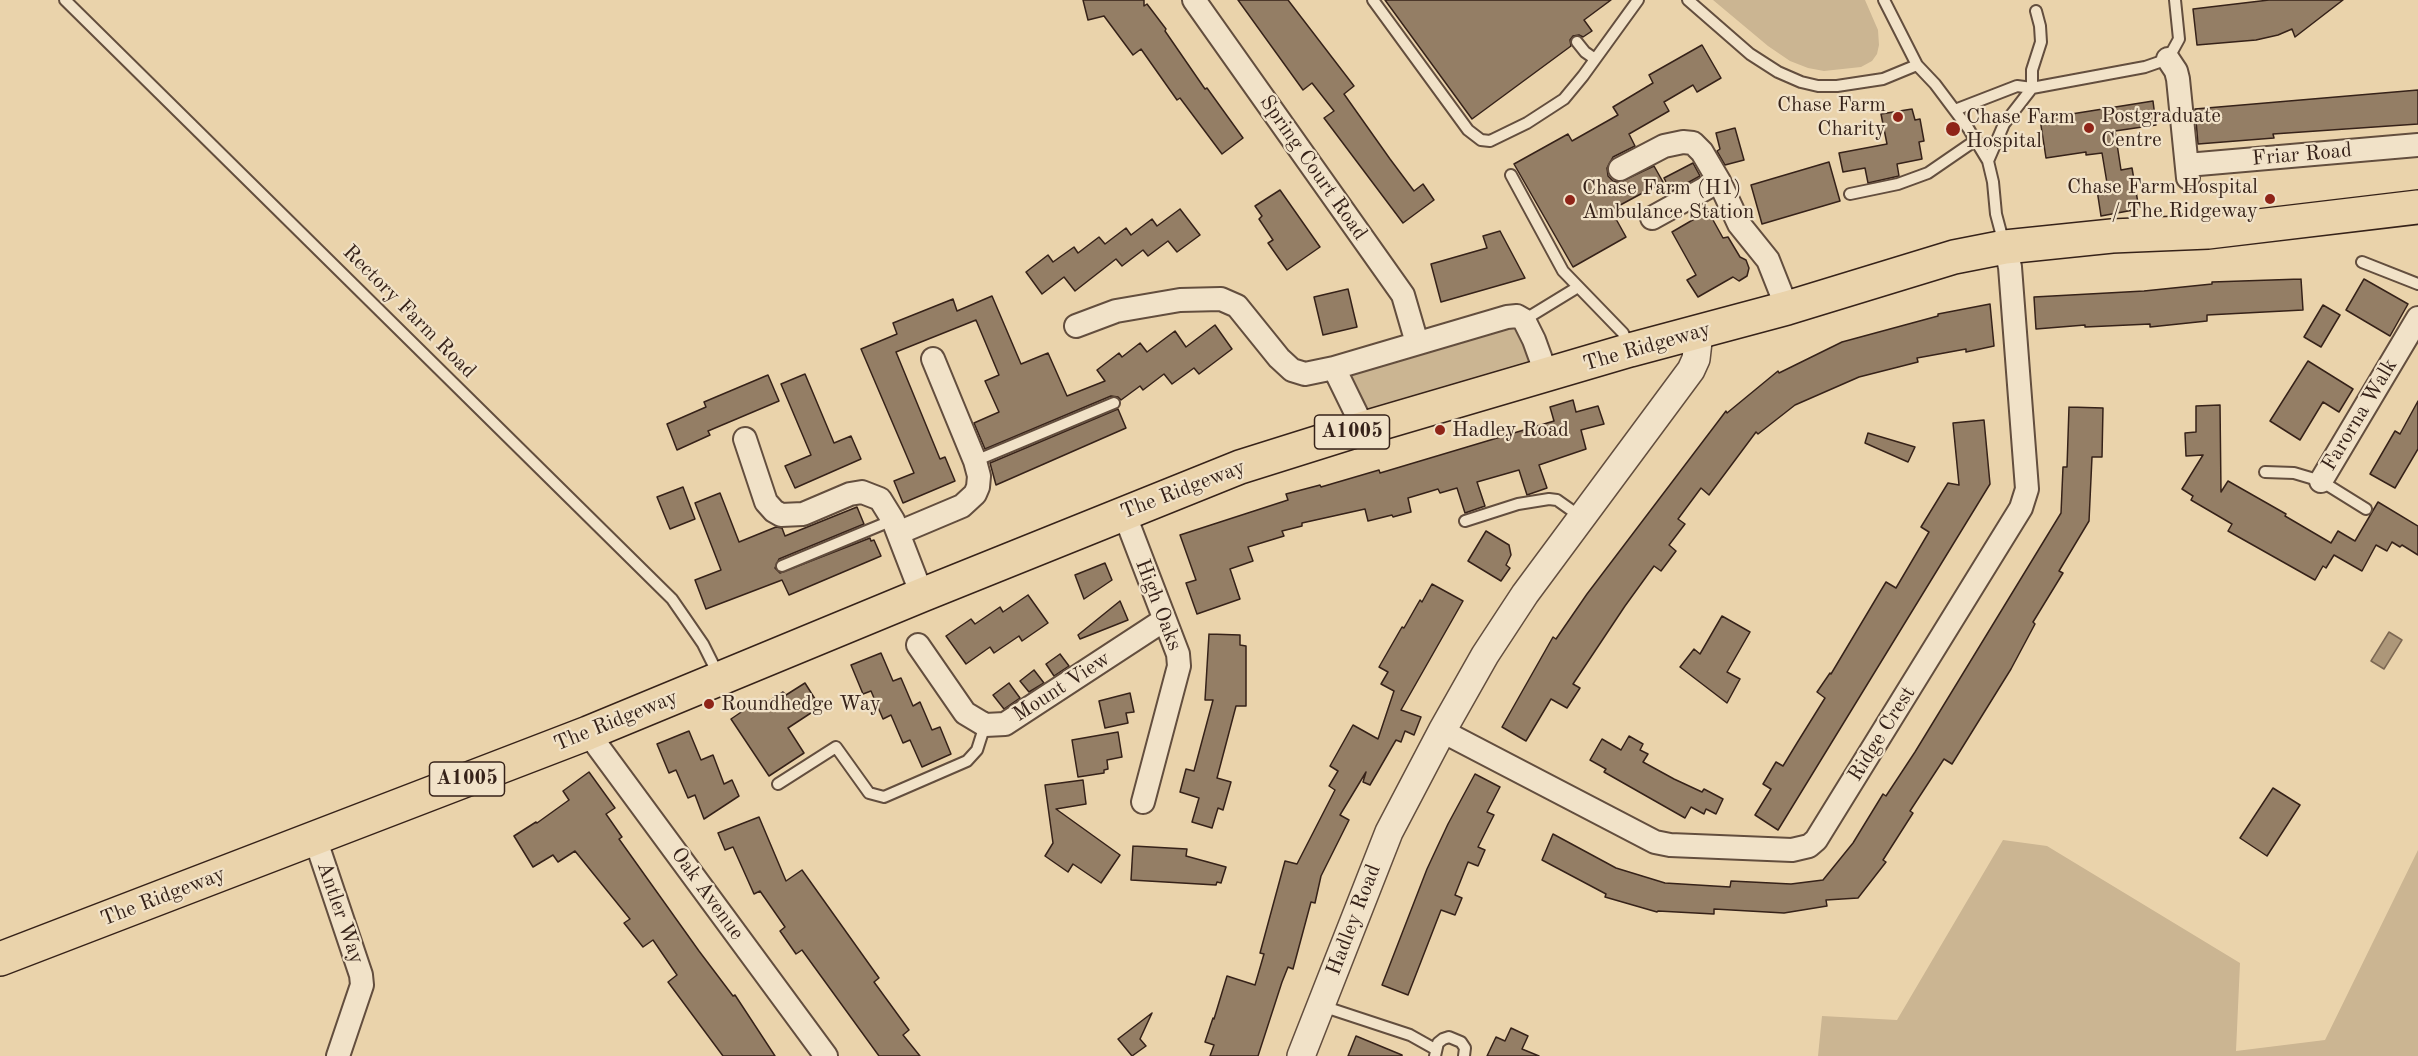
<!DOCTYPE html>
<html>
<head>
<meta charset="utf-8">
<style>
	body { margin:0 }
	canvas { display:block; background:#ead3ab }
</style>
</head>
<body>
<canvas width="2418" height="1056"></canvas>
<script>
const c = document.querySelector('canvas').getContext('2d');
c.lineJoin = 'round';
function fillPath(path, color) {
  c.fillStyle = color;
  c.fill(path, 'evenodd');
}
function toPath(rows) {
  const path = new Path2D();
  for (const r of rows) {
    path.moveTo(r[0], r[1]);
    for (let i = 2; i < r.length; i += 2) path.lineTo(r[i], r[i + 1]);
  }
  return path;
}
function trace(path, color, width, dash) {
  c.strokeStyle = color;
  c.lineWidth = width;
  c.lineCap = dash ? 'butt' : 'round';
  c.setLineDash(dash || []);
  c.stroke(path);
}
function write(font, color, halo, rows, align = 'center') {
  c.font = font + ' "Old Standard TT",serif';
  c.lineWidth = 4.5;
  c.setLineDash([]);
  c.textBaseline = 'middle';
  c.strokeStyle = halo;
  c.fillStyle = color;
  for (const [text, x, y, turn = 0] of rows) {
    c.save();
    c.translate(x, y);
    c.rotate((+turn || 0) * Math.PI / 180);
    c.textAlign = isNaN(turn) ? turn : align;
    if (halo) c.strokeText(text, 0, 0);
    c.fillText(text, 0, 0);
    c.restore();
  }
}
const green = toPath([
	[1713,0,1865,0,1878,30,1879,45,1877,54,1872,61,1861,67,1824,71,1808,68,1790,61,1768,46],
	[1516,323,1535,359,1365,409,1349,380,1350,373],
	[2003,840,2047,846,2240,963,2236,1051,2325,1040,2418,850,2418,1056,1818,1056,1822,1016,1897,1020]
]);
const water = toPath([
	[2389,632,2402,640,2384,669,2371,661,2389,632]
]);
const building = toPath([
	[1083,0,1144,0,1144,6,1147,4,1166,29,1165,31,1205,89,1207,88,1243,138,1222,154,1180,98,1177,100,1141,49,1133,55,1104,16,1088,20,1083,0],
	[1238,0,1288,0,1354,86,1344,94,1390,159,1414,191,1423,184,1434,200,1403,223,1324,118,1334,111,1312,83,1303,90,1238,0],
	[1385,0,1611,0,1584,20,1592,31,1583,37,1579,35,1573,36,1570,40,1571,46,1472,119,1385,0],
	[2269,0,2343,0,2295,37,2292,29,2278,35,2256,40,2197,45,2193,9,2269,0],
	[1702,45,1721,78,1697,92,1693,85,1664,102,1669,111,1629,134,1635,146,1613,157,1607,168,1608,176,1613,181,1620,182,1654,166,1663,182,1611,210,1626,237,1573,267,1514,164,1568,134,1572,141,1618,115,1613,107,1653,83,1649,75,1702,45],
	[2418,90,2418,124,2273,134,2274,138,2198,144,2195,109,2418,90],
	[2153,101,2156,125,2115,131,2121,170,2132,168,2139,209,2101,216,2097,190,2108,189,2102,153,2086,155,2086,152,2046,158,2040,119,2153,101],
	[1912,109,1915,120,1920,119,1924,141,1919,142,1922,159,1897,164,1899,176,1868,183,1865,168,1843,172,1839,153,1887,144,1881,114,1912,109],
	[1735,128,1744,160,1725,165,1717,151,1720,149,1716,133,1735,128],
	[1829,162,1840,201,1762,224,1751,185,1829,162],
	[1693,163,1700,176,1671,192,1664,178,1693,163],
	[1280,190,1320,247,1287,270,1268,243,1273,240,1259,219,1262,216,1255,206,1280,190],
	[1180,209,1200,235,1177,252,1168,241,1148,256,1143,250,1122,266,1116,259,1075,291,1064,277,1042,294,1026,272,1048,255,1053,262,1074,247,1078,253,1099,237,1105,244,1126,228,1131,235,1152,219,1157,226,1180,209],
	[1708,211,1723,238,1728,237,1740,257,1746,260,1749,268,1747,276,1739,281,1733,277,1698,297,1687,280,1696,275,1672,232,1708,211],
	[1500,231,1525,278,1441,302,1431,264,1487,248,1483,236,1500,231],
	[2301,279,2303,310,2207,315,2207,321,2150,327,2150,324,2085,327,2085,325,2036,329,2034,297,2144,291,2212,284,2212,282,2301,279],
	[2364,279,2408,304,2390,336,2346,310,2364,279],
	[1348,289,1357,327,1323,335,1314,297,1348,289],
	[992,296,1021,364,1048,353,1067,396,1105,381,1097,370,1119,353,1122,357,1140,343,1147,352,1175,331,1186,347,1215,325,1232,349,1199,374,1194,368,1172,384,1164,374,1143,390,1140,386,1121,400,1118,397,1111,396,985,449,974,423,999,412,985,381,999,375,976,320,896,352,940,459,945,457,955,481,903,503,894,481,914,473,861,349,897,334,893,323,953,299,957,311,992,296],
	[1990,304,1994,346,1966,352,1966,349,1917,358,1918,362,1859,377,1795,405,1758,434,1756,432,1709,495,1701,488,1678,519,1685,524,1669,545,1676,551,1661,571,1654,566,1625,606,1573,684,1580,688,1567,708,1551,699,1526,741,1502,727,1553,637,1556,639,1587,594,1726,411,1727,413,1778,371,1779,373,1842,342,1938,316,1938,314,1990,304],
	[2323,305,2340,315,2321,347,2304,337,2323,305],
	[2308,361,2353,389,2339,412,2323,402,2300,440,2270,421,2308,361],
	[805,374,834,443,851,436,861,459,795,488,785,466,811,455,781,384,805,374],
	[768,375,779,401,708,431,710,435,677,450,667,424,706,407,704,402,768,375],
	[1573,400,1576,412,1598,406,1604,424,1581,430,1586,449,1539,465,1547,488,1527,495,1519,470,1477,482,1485,506,1465,513,1457,488,1440,493,1438,489,1408,498,1411,512,1393,517,1392,515,1368,521,1365,509,1302,523,1302,526,1282,531,1284,536,1248,547,1253,561,1230,569,1240,599,1197,614,1186,583,1196,580,1180,535,1288,500,1286,494,1320,485,1321,487,1379,470,1380,473,1554,421,1550,407,1573,400],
	[2418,401,2418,449,2395,488,2370,474,2395,431,2400,434,2418,401],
	[2220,405,2221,492,2228,481,2286,514,2285,516,2331,543,2338,531,2355,541,2378,502,2418,526,2418,555,2402,545,2400,547,2392,542,2387,551,2376,545,2362,571,2334,555,2326,568,2323,566,2315,580,2228,531,2232,524,2191,500,2193,496,2182,489,2203,455,2186,456,2185,433,2196,432,2196,406,2220,405],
	[2069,407,2103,408,2102,457,2092,457,2089,521,2059,571,2063,573,2033,622,2035,624,2011,669,1952,764,1944,759,1910,811,1913,813,1883,860,1886,862,1858,898,1826,900,1827,906,1784,913,1714,909,1714,914,1658,911,1657,912,1605,897,1606,894,1542,860,1553,834,1616,868,1665,883,1730,887,1731,881,1791,884,1823,880,1853,843,1883,794,1886,796,1915,752,2061,513,2063,467,2067,467,2069,407],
	[1118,409,1126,428,996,485,990,463,1118,409],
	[1984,420,1990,484,1778,830,1755,815,1771,789,1763,784,1776,762,1783,766,1797,743,1825,698,1817,692,1830,673,1831,674,1886,582,1896,588,1929,532,1921,527,1948,483,1959,485,1953,423,1984,420],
	[1868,433,1915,447,1908,462,1865,443,1868,433],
	[683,487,695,519,670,529,657,497,683,487],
	[720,493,739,542,776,527,782,528,785,536,857,507,864,524,779,559,775,568,780,573,870,538,871,541,874,540,881,556,789,595,782,580,706,609,695,580,721,570,695,503,720,493],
	[1486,531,1509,545,1511,555,1506,565,1510,568,1501,581,1468,561,1486,531],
	[1105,563,1112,580,1084,599,1075,575,1105,563],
	[1432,584,1463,601,1401,710,1421,717,1414,735,1405,731,1401,742,1396,740,1370,785,1363,782,1366,772,1340,815,1349,820,1321,876,1315,903,1311,902,1293,969,1288,967,1282,982,1258,1056,1210,1056,1214,1045,1205,1042,1213,1018,1214,1019,1227,976,1255,985,1264,954,1260,953,1285,861,1297,864,1335,790,1329,786,1338,771,1330,766,1353,725,1378,739,1394,691,1381,684,1388,672,1379,667,1402,627,1404,628,1420,600,1422,602,1432,584],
	[1028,595,1048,623,1022,641,1019,636,994,653,990,647,966,664,946,636,971,619,975,624,1000,607,1003,612,1028,595],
	[1120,601,1128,620,1080,639,1078,635,1120,601],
	[1722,616,1750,632,1727,672,1740,679,1727,703,1680,667,1694,649,1700,654,1722,616],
	[1209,634,1240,635,1240,645,1246,646,1246,706,1236,706,1217,778,1231,782,1223,810,1218,808,1212,828,1192,822,1199,798,1180,792,1186,769,1194,771,1213,700,1205,700,1209,634],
	[881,653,893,681,901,678,913,706,920,702,932,730,940,727,951,754,922,767,910,740,903,743,891,715,883,719,871,691,863,694,851,665,881,653],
	[1060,654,1069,666,1054,676,1046,664,1060,654],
	[1034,670,1044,683,1029,692,1020,681,1034,670],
	[805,683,820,707,788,728,804,753,769,776,731,719,759,700,763,705,783,692,786,695,805,683],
	[1009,683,1020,698,1004,709,993,695,1009,683],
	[1130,693,1134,712,1126,713,1128,723,1105,728,1099,701,1130,693],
	[689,731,701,760,713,755,724,784,732,780,739,796,704,819,695,795,688,798,676,770,669,773,657,744,689,731],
	[1118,732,1122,757,1107,760,1108,769,1104,770,1104,773,1078,777,1072,740,1118,732],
	[1629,736,1643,744,1640,750,1648,754,1643,762,1674,779,1702,792,1704,789,1723,799,1716,814,1706,809,1704,814,1691,807,1685,818,1604,772,1606,769,1590,760,1602,739,1621,750,1629,736],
	[589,772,615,808,606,814,622,837,619,839,699,951,733,996,735,995,775,1056,723,1056,668,982,677,975,653,940,643,947,624,923,630,919,575,851,558,862,553,855,533,867,514,836,536,822,537,823,569,800,563,791,589,772],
	[1475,774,1500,787,1487,812,1494,815,1478,847,1485,850,1478,866,1468,862,1455,895,1462,898,1455,915,1441,910,1408,995,1382,985,1427,869,1448,824,1475,774],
	[1083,780,1086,804,1056,809,1120,855,1101,883,1073,864,1068,872,1045,856,1053,843,1045,785,1083,780],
	[2273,788,2300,805,2267,856,2240,838,2273,788],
	[759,817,786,881,802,870,879,978,874,982,909,1030,903,1035,920,1056,879,1056,802,950,796,954,780,931,785,927,760,891,754,894,733,847,725,850,718,833,759,817],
	[1133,846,1187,849,1186,856,1226,867,1221,883,1217,882,1216,885,1131,880,1133,846],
	[1152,1013,1140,1039,1146,1046,1132,1056,1118,1039,1152,1013],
	[1511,1028,1528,1036,1522,1049,1539,1056,1487,1056,1496,1037,1505,1041,1511,1028],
	[1356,1036,1402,1055,1402,1056,1348,1056,1356,1036]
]);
const service = toPath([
	[65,0,672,599,703,644,719,676],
	[1373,0,1468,130,1481,140,1490,141,1527,123,1564,99,1583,76,1638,0],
	[1688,0,1750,54,1778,72,1801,82,1818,86,1837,86,1883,79,1917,65],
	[1884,0,1917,65,1935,84,1968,128,1988,161,1993,182,1996,214,2004,244],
	[1577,42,1585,52,1595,59],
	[1955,110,2017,86,2032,88,2145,67,2168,59,2179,39,2175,0],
	[1988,161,2004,124,2032,88,2032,70,2041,42,2040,26,2036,11],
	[1511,175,1563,271,1623,333,1629,347],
	[1850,194,1898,184,1928,173,1976,140],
	[2362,262,2418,284],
	[1524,320,1578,287],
	[975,461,1114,403],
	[2265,472,2294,473,2321,481,2366,509],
	[1465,521,1518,504,1549,499,1557,500,1581,517],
	[782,566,893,520],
	[778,784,836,747,869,793,884,797,967,761,977,750,985,725],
	[1322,1006,1410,1035,1435,1049],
	[1435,1056,1438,1043,1443,1039,1449,1037,1461,1042,1465,1048,1464,1056]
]);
const minor = toPath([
	[1194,0,1403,295,1417,343],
	[2168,59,2176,71,2178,79,2188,178],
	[2187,165,2418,145],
	[1620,169,1664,146,1683,142,1693,143,1702,152,1719,181,1739,224,1768,260,1787,308],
	[1652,218,1719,181],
	[1076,326,1116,311,1180,300,1221,299,1237,306,1279,358,1292,370,1305,374,1334,368],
	[1361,429,1357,415,1334,368,1507,317,1517,316,1524,320,1534,340,1547,376],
	[745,439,766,502,774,511,781,515,803,514,850,494,862,492,880,499,893,520,922,595],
	[2321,481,2418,318],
	[1124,513,1178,654,1179,666,1143,802],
	[898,533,962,506,975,494,978,487,979,476,975,461,933,359],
	[918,645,965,713,985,725,1005,724,1164,620],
	[1442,731,1655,842,1670,845,1792,850,1809,846,1816,840,2021,508,2027,489,2010,267,2005,247],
	[588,733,826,1056],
	[315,838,361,975,362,985,338,1056]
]);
const tertiary = toPath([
	[1301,1056,1389,832,1442,731,1485,655,1525,594,1691,370,1696,359,1699,333]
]);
const primary = toPath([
	[0,959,588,733,922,595,1240,467,1361,429,1630,350,1787,308,1954,257,2005,247,2112,236,2208,232,2418,207]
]);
const markers = [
	[1898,117,6,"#8f2418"],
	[2089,128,6,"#8f2418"],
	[1953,129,8,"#8f2418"],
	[2270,199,6,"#8f2418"],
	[1570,200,6,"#8f2418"],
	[1440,430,6,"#8f2418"],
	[709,704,6,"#8f2418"]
];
const shields = [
	[1352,432,75],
	[467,779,75]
];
const shieldNames = [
	["A1005",1352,432],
	["A1005",467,779]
];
const poiNames = [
	["Chase Farm",1886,105,"right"],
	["Charity",1886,129,"right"],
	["Postgraduate",2101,116],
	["Centre",2101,140],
	["Chase Farm",1966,117],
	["Hospital",1966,141],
	["Chase Farm Hospital",2258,187,"right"],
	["/ The Ridgeway",2258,211,"right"],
	["Chase Farm (H1)",1582,188],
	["Ambulance Station",1582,212],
	["Hadley Road",1452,430],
	["Roundhedge Way",721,704]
];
const streetNames = [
	["Friar Road",2302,155,-5],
	["Spring Court Road",1313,168,55],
	["Rectory Farm Road",409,312,45],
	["The Ridgeway",1647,347,-16],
	["Farorna Walk",2360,415,-59],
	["The Ridgeway",1183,490,-21],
	["High Oaks",1158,605,69],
	["Mount View",1062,687,-33],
	["The Ridgeway",616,721,-22],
	["Ridge Crest",1882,734,-58],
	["Oak Avenue",707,894,54],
	["The Ridgeway",163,897,-21],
	["Antler Way",340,913,71],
	["Hadley Road",1354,920,-69]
];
fillPath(green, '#cbb592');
fillPath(water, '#ad9779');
trace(water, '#7d6853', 1.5);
fillPath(building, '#947e65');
trace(building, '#362219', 1.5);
trace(service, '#634e3e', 14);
trace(minor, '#634e3e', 26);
trace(tertiary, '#634e3e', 30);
trace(primary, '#362219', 36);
trace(service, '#f1e2c8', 10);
trace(minor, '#f1e2c8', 22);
trace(tertiary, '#f1e2c8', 27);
trace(primary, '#ead3ab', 33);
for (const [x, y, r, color] of markers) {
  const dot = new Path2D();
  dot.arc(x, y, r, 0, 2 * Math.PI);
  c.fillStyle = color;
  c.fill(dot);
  trace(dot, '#f1e2c8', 2);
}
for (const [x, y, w] of shields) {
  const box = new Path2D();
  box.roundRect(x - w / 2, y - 17, w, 34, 4.5);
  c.fillStyle = '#f1e2c8';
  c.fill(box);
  trace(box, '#362219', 1.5);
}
write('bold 20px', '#362219', null, shieldNames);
write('21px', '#362219', '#f1e2c8', poiNames, 'left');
write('21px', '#362219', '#f1e2c8', streetNames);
</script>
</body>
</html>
